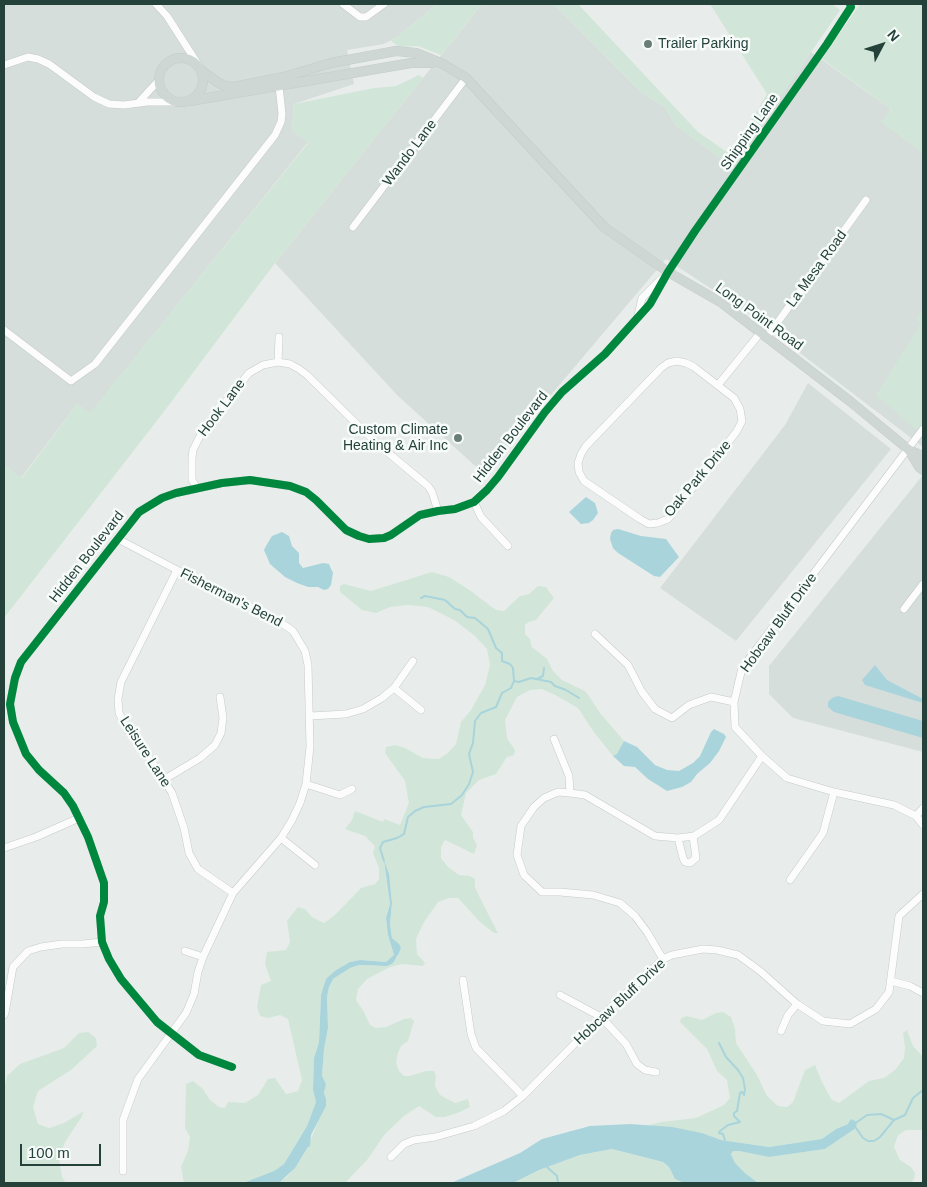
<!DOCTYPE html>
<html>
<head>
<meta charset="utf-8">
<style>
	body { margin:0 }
	#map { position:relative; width:927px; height:1187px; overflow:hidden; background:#e8edeb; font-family:Helvetica,sans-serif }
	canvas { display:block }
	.frame { position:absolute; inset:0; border:5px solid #24423a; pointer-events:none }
	.north { position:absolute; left:857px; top:20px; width:50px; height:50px; -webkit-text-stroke:4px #f7fbf9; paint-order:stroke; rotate:50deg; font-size:14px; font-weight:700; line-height:20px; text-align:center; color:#24423a }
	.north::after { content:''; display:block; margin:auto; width:18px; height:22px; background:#24423a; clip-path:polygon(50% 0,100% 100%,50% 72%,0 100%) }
	.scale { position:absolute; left:20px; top:1144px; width:81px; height:22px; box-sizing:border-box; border:2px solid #24423a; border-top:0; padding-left:6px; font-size:15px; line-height:18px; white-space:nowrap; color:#24423a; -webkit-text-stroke:4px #f7fbf9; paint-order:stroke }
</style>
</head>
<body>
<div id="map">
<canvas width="927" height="1187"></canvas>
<div class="frame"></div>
<div class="north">N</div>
<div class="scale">100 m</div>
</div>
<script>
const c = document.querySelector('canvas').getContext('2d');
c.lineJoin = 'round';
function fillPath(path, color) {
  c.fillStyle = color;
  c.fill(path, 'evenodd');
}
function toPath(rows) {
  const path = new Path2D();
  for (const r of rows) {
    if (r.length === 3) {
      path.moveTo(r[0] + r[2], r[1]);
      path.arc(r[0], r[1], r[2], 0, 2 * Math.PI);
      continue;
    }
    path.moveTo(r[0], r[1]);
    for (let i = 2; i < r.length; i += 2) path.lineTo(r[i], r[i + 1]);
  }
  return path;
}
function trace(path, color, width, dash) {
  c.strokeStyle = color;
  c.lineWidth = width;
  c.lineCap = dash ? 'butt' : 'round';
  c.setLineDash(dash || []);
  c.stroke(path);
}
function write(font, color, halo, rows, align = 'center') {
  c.font = font + ' Helvetica,sans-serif';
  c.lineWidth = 5;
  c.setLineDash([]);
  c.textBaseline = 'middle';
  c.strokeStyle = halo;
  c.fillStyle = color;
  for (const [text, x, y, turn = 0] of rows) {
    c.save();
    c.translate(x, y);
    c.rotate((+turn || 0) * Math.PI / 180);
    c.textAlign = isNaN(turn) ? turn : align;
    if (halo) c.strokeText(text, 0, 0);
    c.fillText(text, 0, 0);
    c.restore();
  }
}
const built = toPath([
	[4,4,437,4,396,38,384,44,347,50,354,84,294,104,292,130,308,142,90,414,77,404,21,478,4,465],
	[482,4,554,4,640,91,665,107,676,126,732,166,811,52,891,109,882,122,923,153,923,447,745,311,666,259,484,474,398,396,275,263],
	[808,383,891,449,736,641,660,588,785,425],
	[922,476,923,477,923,752,793,718,769,694,769,666]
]);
const green = toPath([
	[437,4,482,4,441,55,418,46,399,47,391,41,396,38],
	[554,4,578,4,698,132,737,159,732,167,676,126,665,107,640,91],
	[710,4,832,4,840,10,743,151,736,146,767,94],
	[860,4,923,4,923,153,881,122,891,109,822,59],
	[419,75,423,78,275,263,166,409,4,618,4,465,22,478,77,404,90,413,308,143,292,130,294,104,374,88,396,86],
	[923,309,923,423,918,431,876,395,921,324,916,319],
	[432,572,449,577,468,589,496,610,504,611,520,596,529,594,538,586,546,587,554,598,536,620,529,622,525,625,525,634,530,639,532,647,547,659,553,671,562,680,585,691,589,696,600,713,624,741,621,748,617,754,613,756,593,731,578,708,557,696,542,689,530,690,517,697,505,720,507,738,515,750,514,755,507,757,496,774,479,780,466,793,461,815,473,832,473,838,477,845,474,854,445,840,441,847,441,858,448,867,459,875,470,876,475,879,475,887,481,900,498,933,494,933,480,922,458,898,449,898,438,902,424,922,416,939,417,954,425,963,423,966,402,964,390,967,367,979,358,989,356,1000,364,1012,370,1025,376,1028,386,1027,404,1019,411,1018,414,1021,408,1041,401,1046,398,1053,396,1062,399,1071,404,1076,410,1076,426,1071,434,1071,436,1076,435,1086,440,1095,455,1103,468,1099,470,1107,460,1112,445,1117,436,1117,419,1106,404,1116,385,1134,367,1160,345,1183,278,1183,287,1177,301,1159,308,1147,321,1114,326,1106,326,1099,324,1093,326,1084,322,1076,324,1049,328,1028,327,997,329,987,333,979,350,968,359,965,378,966,397,958,401,948,392,938,391,932,390,924,392,903,390,883,384,863,390,904,386,918,387,927,388,935,394,955,387,962,360,960,350,962,336,970,321,995,319,1042,314,1058,313,1090,316,1102,307,1126,284,1164,274,1171,243,1183,184,1183,181,1167,188,1151,190,1137,185,1128,186,1084,193,1081,203,1089,210,1100,219,1107,225,1108,228,1102,245,1103,258,1095,268,1079,275,1078,286,1094,298,1091,302,1080,288,1019,280,1015,268,1018,260,1016,257,1007,261,985,271,981,265,964,267,952,286,950,290,942,287,921,298,907,305,909,312,917,324,923,335,915,361,888,375,884,379,879,379,868,373,853,375,846,365,836,345,829,352,820,355,811,383,822,384,819,400,825,409,803,405,781,385,753,386,747,395,745,405,748,423,758,439,759,448,753,456,744,461,722,471,710,485,685,490,665,487,649,475,636,454,620,428,607,408,605,390,607,376,613,362,610,340,592,340,586,344,584,371,591],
	[723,1012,731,1017,735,1029,736,1043,757,1075,767,1096,778,1106,787,1107,793,1102,805,1070,815,1065,822,1082,831,1099,839,1103,869,1081,884,1078,895,1070,904,1058,905,1047,903,1033,907,1030,913,1046,923,1057,923,1130,906,1130,898,1135,894,1147,900,1160,911,1167,915,1173,914,1179,911,1183,758,1183,745,1173,735,1163,731,1154,733,1151,739,1151,769,1157,825,1149,856,1128,848,1124,836,1129,823,1139,769,1147,721,1140,702,1133,646,1126,661,1122,696,1118,724,1105,730,1098,727,1080,717,1071,707,1049,680,1022,681,1018,687,1016,702,1020,716,1013],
	[88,1032,96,1038,97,1046,71,1070,38,1091,33,1107,38,1124,49,1128,64,1123,84,1111,81,1118,65,1142,59,1158,62,1177,66,1183,4,1183,4,1088,7,1076,20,1064,64,1048,79,1033],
	[612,1149,663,1162,669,1167,675,1179,684,1183,513,1183,539,1170,580,1155]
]);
const water = toPath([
	[586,497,595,503,598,513,593,520,589,523,581,524,569,512],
	[618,529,641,536,666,539,679,557,660,577,654,576,618,553,613,548,610,539,611,533,613,530],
	[282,532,289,536,292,546,299,553,299,563,303,568,323,563,329,564,333,573,331,585,328,589,324,590,318,587,308,587,297,583,285,577,270,564,264,550,266,546,272,536],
	[875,665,887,680,923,699,923,703,865,685,862,680],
	[838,696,923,721,923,738,834,712,828,707,828,702,832,698],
	[714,729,724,734,726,737,719,751,710,763,697,774,691,782,682,787,667,791,648,779,635,767,624,766,613,756,617,754,624,741,637,747,655,765,667,770,679,771,693,763,700,756,711,732],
	[384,861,389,874,392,903,390,924,391,932,392,938,399,944,401,948,399,953,393,963,387,966,359,965,350,968,333,979,329,987,327,997,328,1028,324,1049,322,1076,326,1084,324,1093,326,1099,326,1106,311,1135,310,1146,308,1147,295,1168,280,1182,243,1183,274,1171,284,1164,307,1126,316,1102,313,1090,314,1058,319,1042,321,995,326,979,336,970,350,962,360,960,386,962,394,955,388,935,387,927,386,918,390,904],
	[851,1119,857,1122,856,1128,825,1149,769,1157,739,1151,733,1151,731,1154,735,1163,745,1173,758,1183,684,1183,675,1179,669,1167,663,1162,612,1149,580,1155,539,1170,513,1183,451,1183,520,1153,542,1139,590,1126,630,1124,672,1127,702,1133,721,1140,769,1147,822,1139,836,1129,848,1124]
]);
const stream = toPath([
	[537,679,543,676,544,668],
	[514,681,519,682,531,678,551,682,555,686,566,690,579,698],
	[384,861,380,848,383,842,397,838,404,834,408,817,415,811,424,807,451,804,462,795,469,784,473,772,469,754,473,743,475,721,481,713,496,707,502,693,511,688,514,681,513,668,510,664,502,661,502,653,496,648,488,629,475,618,467,617,460,610,455,609,445,600,425,596,421,598],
	[719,1043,726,1057,738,1070,743,1078,745,1089,744,1095,742,1092,740,1093,737,1111,734,1113,734,1116,740,1122,728,1125,720,1131,719,1133,723,1134,725,1140],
	[857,1122,867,1115,881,1114,894,1120,905,1115,913,1098,923,1090],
	[856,1128,863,1138,868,1141,874,1141,880,1137,894,1120],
	[547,1167,557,1176,558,1183]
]);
const minor = toPath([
	[156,4,167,16,199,66],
	[343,4,360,17,366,17,384,4],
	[4,65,28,57,38,59,49,64,94,97,109,104,124,105,147,102,176,102],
	[138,103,159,80],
	[353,227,466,78],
	[638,315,642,298,661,279],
	[4,330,71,381,95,364,275,135,281,122,282,114,279,86],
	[767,337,866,200],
	[677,361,686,363,694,367,734,398,740,409,742,421,737,431,668,519,658,523,649,524,640,519,584,481,579,472,578,463,581,454,586,446,661,368,668,363,677,361],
	[278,362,279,337],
	[718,385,761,332],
	[923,429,742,668,734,702,735,727,762,756,787,778,834,792,894,805,916,816,923,825],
	[197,488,192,480,192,458,193,450,202,432,249,373,263,365,278,362,290,364,299,369,307,375,374,441,428,486,432,492,438,511],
	[474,502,481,517,508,546],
	[118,539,177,570,277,620,293,631,305,651,308,665,310,747,306,784,300,803,292,820,281,838,233,893,203,957,198,972,194,994,186,1013,138,1079,123,1120,123,1171],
	[177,570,121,682,118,699,119,713,128,730,155,766,172,793,184,828,189,853,198,869,233,893],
	[904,609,923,584],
	[595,634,628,665,642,692,655,709,672,718,689,705,711,697,734,702],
	[394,688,421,710],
	[310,716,346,714,363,709,382,698,394,688,413,661],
	[554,739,569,776,570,793,585,795,655,836,678,838,694,836,719,820,762,756],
	[165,779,200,758,215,745,221,733,223,718,220,697],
	[306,784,340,795,352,789],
	[570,793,558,792,544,798,534,807,521,826,517,855,524,875,542,892,560,892,593,895,620,903,635,916,647,932,663,959],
	[916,816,923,808],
	[281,838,315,865],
	[678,838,683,858,685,862,690,863,696,858,693,836],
	[4,848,36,837,79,818],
	[790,880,823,833,834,792],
	[185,951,203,957],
	[463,980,471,1034,476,1048,523,1096],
	[891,981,910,986,923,993],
	[560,995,601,1017,626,1044,637,1064,645,1070,656,1072],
	[4,1015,5,1013,13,967,28,951,41,947,62,944,83,944,102,942],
	[781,1031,788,1015,797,1004],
	[232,1067,199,1055,157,1022,121,979,109,959,102,942,100,916,104,902,104,883,88,837,73,806,64,793,39,770,26,754,13,722,10,704,15,678,21,662,139,512,162,498,176,493,222,483,250,480,290,486,306,492,316,500,346,530,359,536,369,539,384,538,391,535,420,515,438,511,455,509,474,502,487,490,498,477,545,412,562,392,605,354,650,304,668,272,695,231,827,44,851,7,850,4],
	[391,1157,404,1144,414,1140,435,1137,474,1126,504,1111,523,1096,601,1017,663,959,672,955,703,949,717,950,738,955,760,971,797,1004,823,1021,850,1024,876,1009,889,992,899,916,923,894]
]);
const major = toPath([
	[181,80,22],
	[201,70,217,82,225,86,234,87,284,77,331,63,396,51,416,53,443,64,466,78,604,227,668,272,722,303,851,402,909,450,923,456],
	[190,101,411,63,432,63],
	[909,450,919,467,923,470]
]);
const cycleway = toPath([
	[232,1067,199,1055,157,1022,121,979,109,959,102,942,100,916,104,902,104,883,88,837,73,806,64,793,39,770,26,754,13,722,10,704,15,678,21,662,139,512,162,498,176,493,222,483,250,480,290,486,306,492,316,500,346,530,359,536,369,539,384,538,391,535,420,515,438,511,455,509,474,502,487,490,498,477,545,412,562,392,605,354,650,304,668,272,695,231,827,44,851,7,850,4]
]);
const markers = [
	[648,44,5,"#697e78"],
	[458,438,5,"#697e78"]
];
const poiNames = [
	["Trailer Parking",658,44],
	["Custom Climate",448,430,"right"],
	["Heating & Air Inc",448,446,"right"]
];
const streetNames = [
	["Shipping Lane",750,132,-55],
	["Wando Lane",410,153,-53],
	["La Mesa Road",817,269,-54],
	["Long Point Road",759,317,36],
	["Hook Lane",222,408,-53],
	["Hidden Boulevard",511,437,-52],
	["Oak Park Drive",698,479,-50],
	["Hidden Boulevard",87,557,-52],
	["Fisherman's Bend",231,598,27],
	["Hobcaw Bluff Drive",779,623,-54],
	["Leisure Lane",145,752,57],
	["Hobcaw Bluff Drive",620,1002,-43]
];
fillPath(built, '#d6dedb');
fillPath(green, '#d1e6d8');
fillPath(water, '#a9d4db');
trace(stream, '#a9d4db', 2);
trace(minor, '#c5cac8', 8);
trace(major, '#c3ccc9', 10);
trace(minor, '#fcfcfc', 7);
trace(major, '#cfd7d5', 9);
trace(cycleway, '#00873e', 8);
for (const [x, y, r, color] of markers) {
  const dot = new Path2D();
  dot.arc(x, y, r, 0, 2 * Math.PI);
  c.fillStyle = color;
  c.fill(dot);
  trace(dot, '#f7fbf9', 2);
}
write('14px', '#24423a', '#f7fbf9', poiNames, 'left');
write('14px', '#24423a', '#f7fbf9', streetNames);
</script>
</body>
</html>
